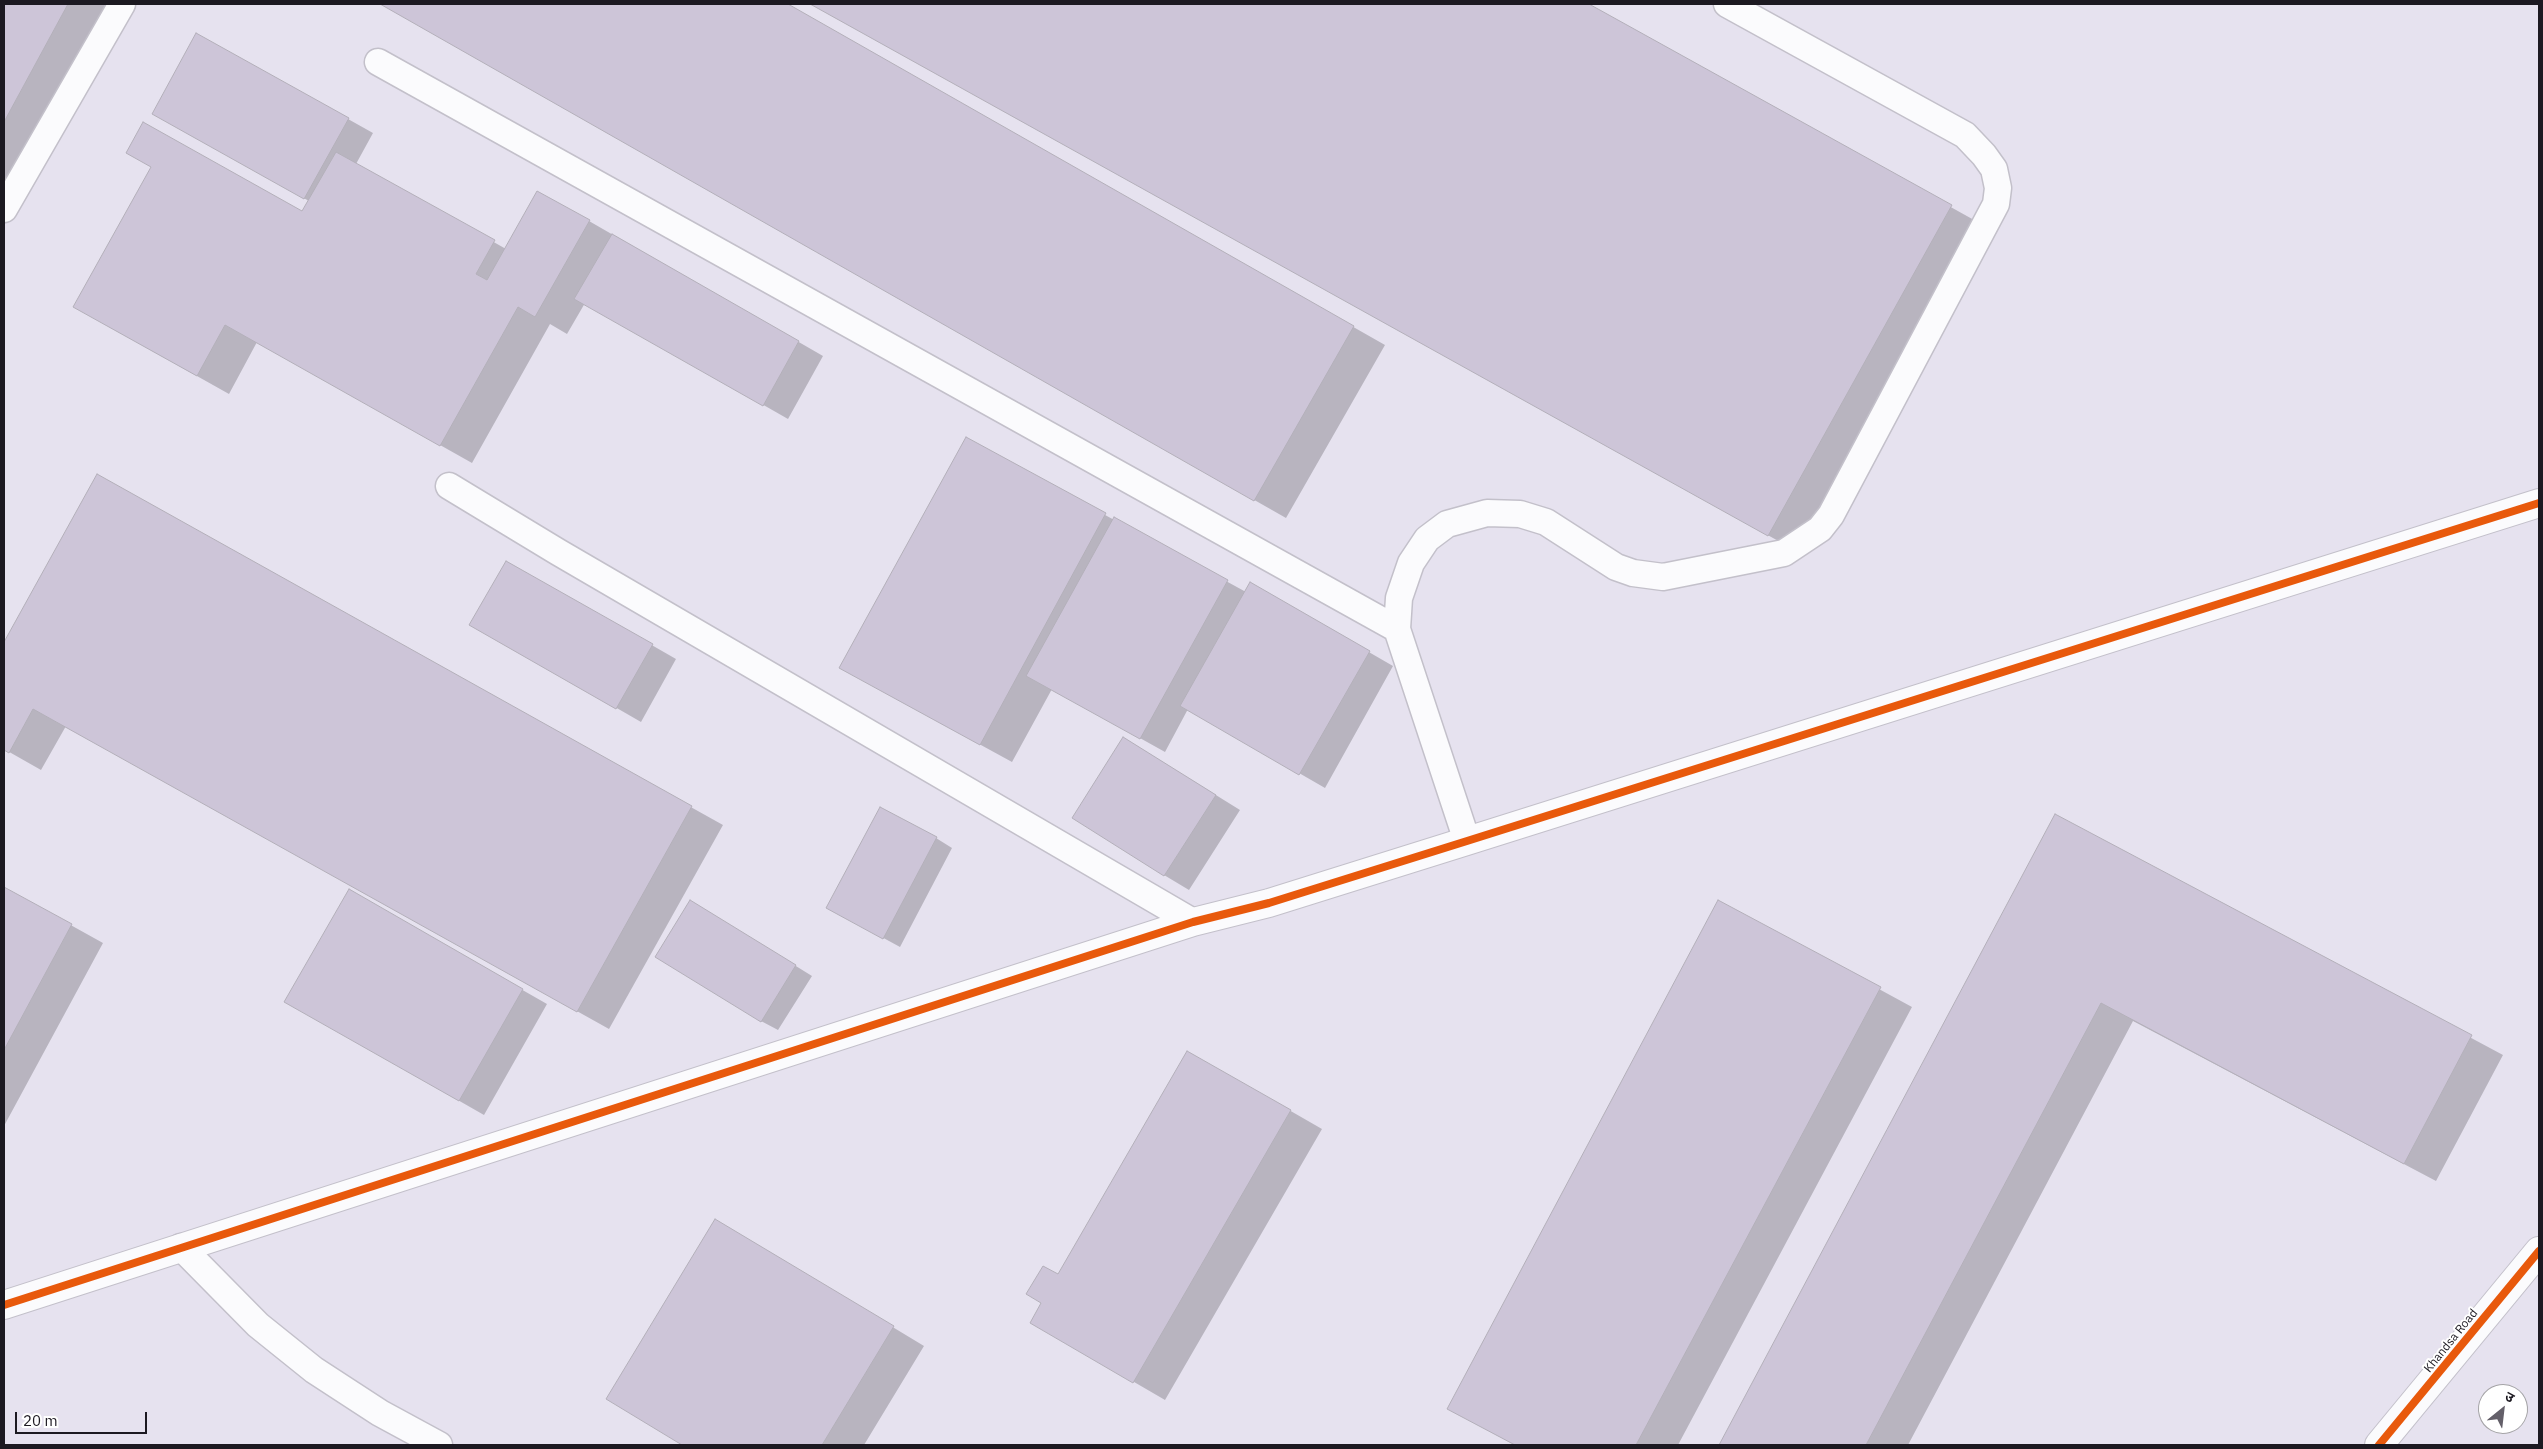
<!DOCTYPE html>
<html>
<head>
<meta charset="utf-8">
<style>
	body { margin:0 }
	#map { position:relative; width:2543px; height:1449px; overflow:hidden; background:#e6e2ef; font-family:"IBM Plex Sans","Noto Sans Devanagari",sans-serif }
	canvas { display:block }
	.frame { position:absolute; inset:0; border:5px solid #1c1921; pointer-events:none }
	.north { position:absolute; left:2478px; top:1384px; width:50px; height:50px; box-sizing:border-box; background:#fff; border:1px solid #a4a3a6; border-radius:50%; rotate:29deg; font-size:14px; font-weight:700; line-height:20px; text-align:center; color:#1c1921 }
	.north::after { content:''; display:block; margin:auto; width:18px; height:22px; background:#635f69; clip-path:polygon(50% 0,100% 100%,50% 72%,0 100%) }
	.scale { position:absolute; left:15px; top:1412px; width:132px; height:22px; box-sizing:border-box; border:2px solid #1c1921; border-top:0; padding-left:6px; font-size:15px; line-height:18px; white-space:nowrap; color:#1c1921; -webkit-text-stroke:4px #fff; paint-order:stroke }
</style>
</head>
<body>
<div id="map">
<canvas width="2543" height="1449"></canvas>
<div class="frame"></div>
<div class="north">उ</div>
<div class="scale">20 m</div>
</div>
<script>
const c = document.querySelector('canvas').getContext('2d');
c.lineJoin = 'round';
function fillPath(path, color) {
  c.fillStyle = color;
  c.fill(path, 'evenodd');
}
function toPath(rows) {
  const path = new Path2D();
  for (const r of rows) {
    path.moveTo(r[0], r[1]);
    for (let i = 2; i < r.length; i += 2) path.lineTo(r[i], r[i + 1]);
  }
  return path;
}
function trace(path, color, width, dash) {
  c.strokeStyle = color;
  c.lineWidth = width;
  c.lineCap = dash ? 'butt' : 'round';
  c.setLineDash(dash || []);
  c.stroke(path);
}
function write(font, color, halo, rows, align = 'center') {
  c.font = font + ' "IBM Plex Sans",sans-serif';
  c.lineWidth = 4;
  c.setLineDash([]);
  c.textBaseline = 'middle';
  c.strokeStyle = halo;
  c.fillStyle = color;
  for (const [text, x, y, turn = 0] of rows) {
    c.save();
    c.translate(x, y);
    c.rotate((+turn || 0) * Math.PI / 180);
    c.textAlign = isNaN(turn) ? turn : align;
    if (halo) c.strokeText(text, 0, 0);
    c.fillText(text, 0, 0);
    c.restore();
  }
}
const shadow = toPath([
	[4,4,109,4,4,198],
	[382,4,785,4,1385,345,1286,518],
	[811,4,1586,4,1983,225,1800,553],
	[348,119,373,133,356,164,506,249,589,221,823,356,788,419,585,303,567,334,550,324,472,463,257,342,229,394,106,325,302,213,309,201,178,128],
	[966,439,1246,592,1251,584,1393,666,1325,788,1188,709,1165,752,1052,689,1012,762,873,686],
	[97,476,723,825,609,1029,66,726,41,770,4,749,4,644],
	[507,562,676,659,641,722,471,624],
	[1124,738,1240,810,1189,890,1164,875],
	[2055,815,2503,1055,2436,1181,2133,1021,1908,1445,1721,1445],
	[936,838,952,848,900,947,845,917],
	[4,888,103,943,4,1126],
	[349,891,547,1004,484,1115,286,1002],
	[1719,902,1912,1007,1678,1445,1515,1445,1448,1409],
	[707,911,812,976,778,1030,761,1021],
	[1188,1052,1322,1129,1165,1400,1031,1322],
	[747,1239,924,1346,864,1445,684,1445,608,1399]
]);
const building = toPath([
	[4,4,68,4,4,122,4,4],
	[380,4,788,4,1354,326,1254,501,380,4],
	[810,4,1589,4,1952,205,1768,536,810,4],
	[196,33,349,118,304,199,152,114,196,33],
	[143,122,302,211,336,152,495,240,476,274,487,280,537,191,590,220,535,317,518,307,440,446,225,325,197,376,73,307,151,167,126,153,143,122],
	[612,234,799,341,763,406,574,299,612,234],
	[966,437,1106,513,980,745,839,668,966,437],
	[97,474,692,806,577,1012,33,709,9,753,4,750,4,642,97,474],
	[1114,517,1228,580,1140,739,1026,676,1114,517],
	[506,561,653,644,616,709,469,625,506,561],
	[1250,582,1370,651,1299,775,1180,706,1250,582],
	[1123,737,1216,795,1164,876,1072,818,1123,737],
	[880,807,937,837,883,939,826,908,880,807],
	[2055,814,2472,1035,2404,1164,2101,1003,1866,1445,1719,1445,2055,814],
	[4,887,72,924,4,1050,4,887],
	[349,889,523,989,459,1101,284,1002,349,889],
	[690,900,796,965,761,1022,655,957,690,900],
	[1718,900,1881,987,1636,1445,1515,1445,1447,1409,1718,900],
	[1187,1051,1291,1110,1133,1383,1030,1323,1041,1303,1026,1294,1043,1266,1058,1274,1187,1051],
	[715,1219,894,1326,822,1445,682,1445,606,1399,715,1219]
]);
const lane = toPath([
	[378,62,1397,629],
	[4,209,122,4],
	[449,486,558,552,1193,922],
	[1467,841,1397,629,1399,598,1411,563,1427,539,1447,524,1487,513,1520,514,1546,522,1616,567,1633,573,1663,577,1784,553,1820,529,1831,515,1996,204,1998,188,1994,169,1984,155,1965,135,1727,4],
	[181,1247,258,1325,314,1370,380,1413,439,1445]
]);
const street = toPath([
	[4,1305,1193,922,1269,903,1467,841,2539,503]
]);
const secondary = toPath([
	[2379,1445,2539,1251]
]);
const cycleway = toPath([
	[4,1305,1193,922,1269,903,1467,841,2539,503],
	[2379,1445,2539,1251]
]);
const streetNames = [
	["Khandsa Road",2451,1341,-51]
];
fillPath(shadow, '#0003');
fillPath(building, '#cdc5d8');
trace(building, '#b3afb9', 1);
trace(lane, '#c3c0ca', 29);
trace(street, '#c3c0ca', 30);
trace(secondary, '#c3c0ca', 30);
trace(lane, '#fbfbfd', 26);
trace(street, '#fbfbfd', 28);
trace(secondary, '#fbfbfd', 28);
trace(cycleway, '#e8590c', 8);
write('12px', '#1c1921', '#fff', streetNames);
</script>
</body>
</html>
